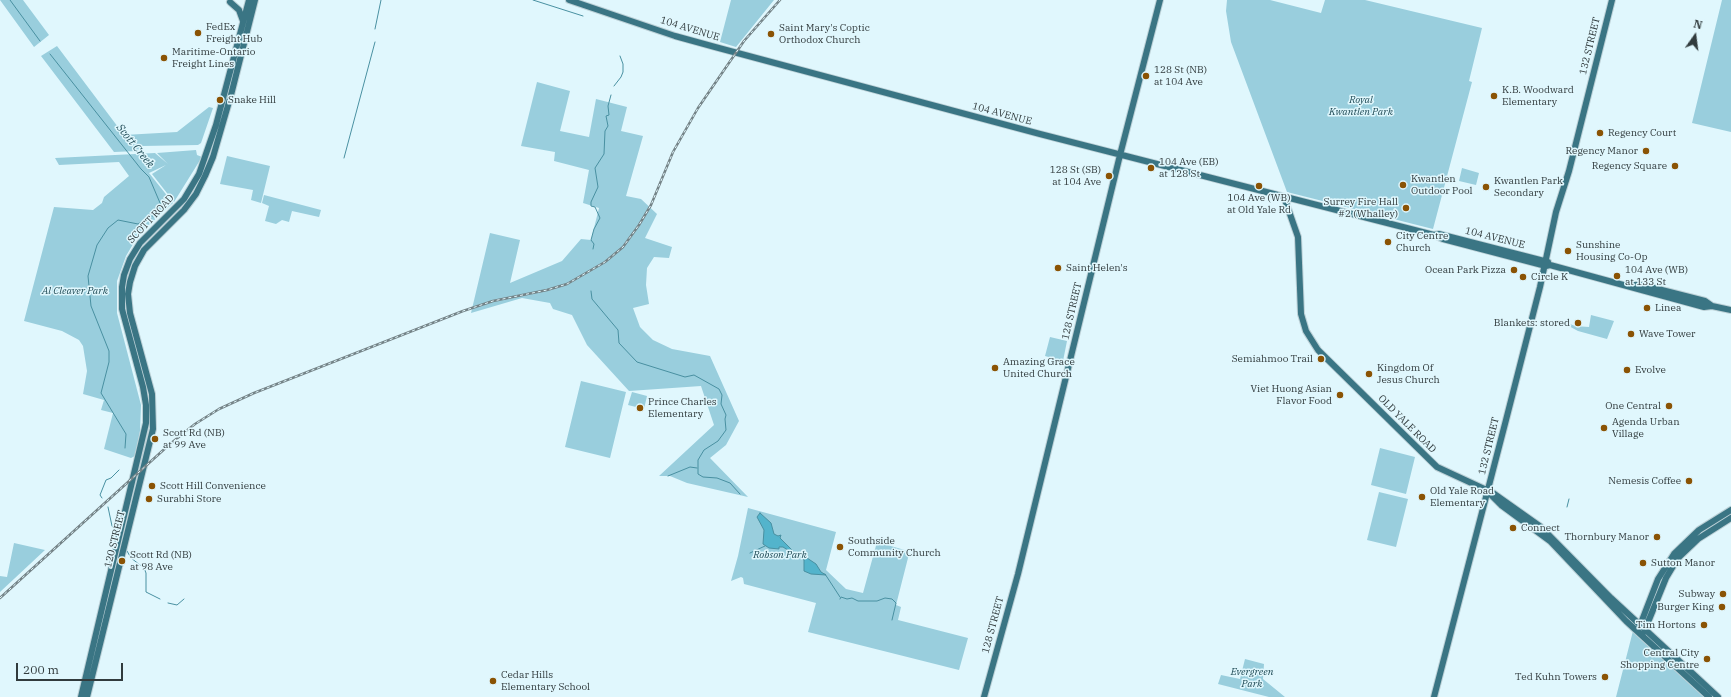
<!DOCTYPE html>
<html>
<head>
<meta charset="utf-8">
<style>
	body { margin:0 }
	#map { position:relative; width:1731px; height:697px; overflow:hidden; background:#e0f7fd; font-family:"IBM Plex Serif",serif }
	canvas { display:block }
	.north { position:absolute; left:1675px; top:16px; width:40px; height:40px; -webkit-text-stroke:3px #e0f7fd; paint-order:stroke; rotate:14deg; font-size:11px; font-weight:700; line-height:16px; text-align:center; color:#313b3d }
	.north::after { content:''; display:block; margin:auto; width:14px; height:18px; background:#313b3d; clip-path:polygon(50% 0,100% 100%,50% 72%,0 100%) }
	.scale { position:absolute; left:16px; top:663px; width:107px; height:18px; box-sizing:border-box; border:2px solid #313b3d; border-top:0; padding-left:5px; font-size:12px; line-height:14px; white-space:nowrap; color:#313b3d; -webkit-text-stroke:3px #e0f7fd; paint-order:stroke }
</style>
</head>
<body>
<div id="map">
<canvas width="1731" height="697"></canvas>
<div class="north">N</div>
<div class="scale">200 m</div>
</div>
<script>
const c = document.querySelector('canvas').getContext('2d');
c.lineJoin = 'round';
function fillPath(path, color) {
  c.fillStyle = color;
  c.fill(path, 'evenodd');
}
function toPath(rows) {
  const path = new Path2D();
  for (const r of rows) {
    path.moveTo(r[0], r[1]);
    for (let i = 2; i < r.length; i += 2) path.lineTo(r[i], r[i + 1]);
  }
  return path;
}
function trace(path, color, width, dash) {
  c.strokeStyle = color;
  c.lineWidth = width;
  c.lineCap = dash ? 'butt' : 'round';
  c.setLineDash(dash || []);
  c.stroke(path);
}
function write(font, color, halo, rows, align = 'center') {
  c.font = font + ' "IBM Plex Serif",serif';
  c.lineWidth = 3;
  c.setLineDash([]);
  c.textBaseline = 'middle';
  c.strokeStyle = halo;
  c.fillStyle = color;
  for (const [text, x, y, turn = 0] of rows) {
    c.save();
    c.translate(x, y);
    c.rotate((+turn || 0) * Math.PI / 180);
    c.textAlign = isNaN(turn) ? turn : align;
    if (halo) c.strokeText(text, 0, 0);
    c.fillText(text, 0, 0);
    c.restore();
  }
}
const green = toPath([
	[0,0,23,0,49,35,34,47],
	[731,0,774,0,736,47,720,42],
	[1227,0,1270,0,1321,13,1325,0,1365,0,1482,28,1469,81,1472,82,1433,229,1287,192,1231,42,1226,11],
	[1722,0,1731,0,1731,132,1692,123],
	[57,46,124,135,177,132,209,107,213,108,201,143,198,145,142,146,137,151,114,152,41,56],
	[537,82,570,91,560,131,589,137,596,99,627,107,621,131,643,136,626,196,641,199,657,214,645,238,672,247,669,258,654,257,647,268,646,285,649,304,633,308,640,327,653,340,672,349,710,356,739,421,726,445,710,458,748,497,687,483,670,476,659,476,714,425,701,386,629,391,587,345,572,315,553,309,550,303,522,298,471,313,490,233,520,240,510,283,562,261,581,239,591,240,599,208,583,203,589,170,554,161,555,152,521,146],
	[196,150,197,155,202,157,174,202,152,174,166,165,149,173,173,203,139,234,126,256,117,281,117,313,141,405,140,431,135,456,131,458,104,449,113,413,101,410,104,400,83,394,87,371,83,346,79,340,62,331,24,321,54,207,93,210,102,203,104,197,129,176,119,162,59,165,55,158,155,153,168,164,157,153],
	[227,156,270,166,261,203,251,200,253,190,220,184],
	[1462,168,1479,173,1476,185,1459,181],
	[264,195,321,210,319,217,292,211,289,222,282,220,276,224,265,221,269,206,262,203],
	[1591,315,1614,321,1607,339,1578,331,1565,324,1565,322,1575,326,1589,327],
	[1050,337,1067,341,1063,361,1045,356],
	[581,381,626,392,610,458,565,447],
	[632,392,647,396,644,409,628,405],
	[1380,448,1415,457,1406,494,1371,485],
	[1379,492,1408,499,1396,547,1367,540],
	[748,508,836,532,826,570,846,589,863,593,877,542,908,551,909,554,896,605,901,607,898,620,968,638,959,670,808,632,816,603,744,584,743,578,741,577,731,581,738,556],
	[14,543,45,550,0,592,0,576,7,577],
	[1633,631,1706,697,1616,697],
	[1245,659,1264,664,1263,679,1285,697,1269,697,1218,684,1221,675,1240,679]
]);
const water = toPath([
	[760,513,771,523,774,534,778,536,781,535,780,538,792,550,791,552,783,547,779,547,779,549,769,548,763,544,764,530,757,517,760,513],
	[804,556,816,564,821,572,826,575,811,574,804,571,804,556]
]);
const stream = toPath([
	[10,0,40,41],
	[533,0,583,16],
	[375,29,381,0],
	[50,54,141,169,149,177,163,210,138,224,118,220,108,228,97,245,88,276,91,306,109,351,109,362,101,393,126,434,125,448],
	[614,86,621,77,623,72,623,64,620,56],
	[344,158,375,42],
	[593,249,594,244,591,240,594,229,600,218,595,207,591,206,591,202,598,187,595,168,604,154,605,131,608,126,606,116,609,115,608,106,611,95],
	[591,291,592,299,618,330,619,343,637,362,685,377,694,375,719,389,722,395,721,404,726,415,725,419,726,430,718,441,704,450,698,460,698,474,703,477,717,478,730,483,740,494],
	[668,476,690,467,697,468],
	[102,498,100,495,106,480,111,478,119,470],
	[108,507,112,526,115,530],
	[1567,507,1569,499],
	[791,550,804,560],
	[127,551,131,558,144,568,146,573,146,592,160,599],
	[750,553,765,546],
	[825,574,840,597],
	[840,599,841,597,847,599,852,598,858,601,877,601,885,598,892,599,896,603,892,620],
	[168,603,177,605,184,599]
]);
const secondary = toPath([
	[569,0,675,36,715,47,1040,134,1434,235,1443,239,1546,266,1550,265,1704,307,1712,306],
	[230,2,239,10,243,21],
	[1284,197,1298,237,1301,314,1306,331,1318,350,1437,467,1493,493,1541,527,1611,598,1718,697],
	[1434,235,1439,234,1548,262],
	[1631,285,1642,285,1705,301,1712,306,1731,310],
	[1488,492,1501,505,1550,541,1626,621,1709,697],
	[1639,628,1658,579,1674,554,1699,530,1731,510],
	[1644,632,1666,578,1678,558,1698,539,1731,518],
	[81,697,146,423,146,405,143,387,122,309,122,287,124,275,130,259,140,243,184,199,199,174,216,125,249,0],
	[87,697,153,429,152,394,130,313,128,294,130,282,135,266,144,250,184,210,196,194,205,176,213,157,231,95,255,0],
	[984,697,1018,574,1120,155,1160,0],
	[1434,697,1506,420,1540,287,1556,212,1569,171,1612,0]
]);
const rail = toPath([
	[0,598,170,444,195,424,219,409,254,393,463,311,493,301,547,290,567,284,605,262,623,247,639,225,651,205,673,152,698,108,744,41,780,0]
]);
const markers = [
	[198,33,4,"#8a5304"],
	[771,34,4,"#8a5304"],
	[164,58,4,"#8a5304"],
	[1146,76,4,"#8a5304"],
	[1494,96,4,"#8a5304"],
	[220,100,4,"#8a5304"],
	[1600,133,4,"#8a5304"],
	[1646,151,4,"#8a5304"],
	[1675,166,4,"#8a5304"],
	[1151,168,4,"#8a5304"],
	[1109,176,4,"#8a5304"],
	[1403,185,4,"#8a5304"],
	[1259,186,4,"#8a5304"],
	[1486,187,4,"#8a5304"],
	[1406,208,4,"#8a5304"],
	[1388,242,4,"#8a5304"],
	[1568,251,4,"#8a5304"],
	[1058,268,4,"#8a5304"],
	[1514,270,4,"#8a5304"],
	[1617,276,4,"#8a5304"],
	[1523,277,4,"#8a5304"],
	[1647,308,4,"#8a5304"],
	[1578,323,4,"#8a5304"],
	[1631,334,4,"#8a5304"],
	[1321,359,4,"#8a5304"],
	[995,368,4,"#8a5304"],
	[1627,370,4,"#8a5304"],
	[1369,374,4,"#8a5304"],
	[1340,395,4,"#8a5304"],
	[1669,406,4,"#8a5304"],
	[640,408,4,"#8a5304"],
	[1604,428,4,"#8a5304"],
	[155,439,4,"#8a5304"],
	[1689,481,4,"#8a5304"],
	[152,486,4,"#8a5304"],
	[1422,497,4,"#8a5304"],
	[149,499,4,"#8a5304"],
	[1513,528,4,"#8a5304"],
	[1657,537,4,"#8a5304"],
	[840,547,4,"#8a5304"],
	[122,561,4,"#8a5304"],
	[1643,563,4,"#8a5304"],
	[1723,594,4,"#8a5304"],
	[1722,607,4,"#8a5304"],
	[1704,625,4,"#8a5304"],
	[1707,659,4,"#8a5304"],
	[1605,677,4,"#8a5304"],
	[493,681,4,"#8a5304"]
];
const poiNames = [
	["FedEx",206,27],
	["Freight Hub",206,39],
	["Saint Mary's Coptic",779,28],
	["Orthodox Church",779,40],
	["Maritime-Ontario",172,52],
	["Freight Lines",172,64],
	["128 St (NB)",1154,70],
	["at 104 Ave",1154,82],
	["K.B. Woodward",1502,90],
	["Elementary",1502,102],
	["Snake Hill",228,100],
	["Regency Court",1608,133],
	["Regency Manor",1638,151,"right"],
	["104 Ave (EB)",1159,162],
	["at 128 St",1159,174],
	["Regency Square",1667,166,"right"],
	["128 St (SB)",1101,170,"right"],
	["at 104 Ave",1101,182,"right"],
	["Kwantlen",1411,179],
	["Outdoor Pool",1411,191],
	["Kwantlen Park",1494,181],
	["Secondary",1494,193],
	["104 Ave (WB)",1259,198,"center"],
	["at Old Yale Rd",1259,210,"center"],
	["Surrey Fire Hall",1398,202,"right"],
	["#2 (Whalley)",1398,214,"right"],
	["City Centre",1396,236],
	["Church",1396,248],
	["Sunshine",1576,245],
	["Housing Co-Op",1576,257],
	["Saint Helen's",1066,268],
	["Ocean Park Pizza",1506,270,"right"],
	["104 Ave (WB)",1625,270],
	["at 133 St",1625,282],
	["Circle K",1531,277],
	["Linea",1655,308],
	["Blankets: stored",1570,323,"right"],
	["Wave Tower",1639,334],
	["Semiahmoo Trail",1313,359,"right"],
	["Amazing Grace",1003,362],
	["United Church",1003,374],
	["Kingdom Of",1377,368],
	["Jesus Church",1377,380],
	["Evolve",1635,370],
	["Viet Huong Asian",1332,389,"right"],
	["Flavor Food",1332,401,"right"],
	["Prince Charles",648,402],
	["Elementary",648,414],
	["One Central",1661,406,"right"],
	["Agenda Urban",1612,422],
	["Village",1612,434],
	["Scott Rd (NB)",163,433],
	["at 99 Ave",163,445],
	["Nemesis Coffee",1681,481,"right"],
	["Scott Hill Convenience",160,486],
	["Old Yale Road",1430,491],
	["Elementary",1430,503],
	["Surabhi Store",157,499],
	["Connect",1521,528],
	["Thornbury Manor",1649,537,"right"],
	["Southside",848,541],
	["Community Church",848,553],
	["Scott Rd (NB)",130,555],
	["at 98 Ave",130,567],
	["Sutton Manor",1651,563],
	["Subway",1715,594,"right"],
	["Burger King",1714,607,"right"],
	["Tim Hortons",1696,625,"right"],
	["Central City",1699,653,"right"],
	["Shopping Centre",1699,665,"right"],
	["Cedar Hills",501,675],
	["Elementary School",501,687],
	["Ted Kuhn Towers",1597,677,"right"]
];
const streetNames = [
	["104 AVENUE",690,29,17],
	["132 STREET",1590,46,-76],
	["104 AVENUE",1002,114,15],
	["SCOTT ROAD",151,219,-47],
	["104 AVENUE",1495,238,14],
	["128 STREET",1072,311,-77],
	["OLD YALE ROAD",1407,424,45],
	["132 STREET",1489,446,-76],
	["120 STREET",115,539,-76],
	["128 STREET",993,625,-75]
];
const parkNames = [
	["Royal",1361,100],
	["Kwantlen Park",1361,112],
	["Al Cleaver Park",75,291],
	["Robson Park",780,555],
	["Evergreen",1252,672],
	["Park",1252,684]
];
const waterNames = [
	["Scott Creek",135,146,51]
];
fillPath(green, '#99cedd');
fillPath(water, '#53b4cc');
trace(water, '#4990a1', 1);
trace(stream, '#4990a1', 1);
trace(secondary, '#bdd1d7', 8);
trace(secondary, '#3a7584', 6);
trace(rail, '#748387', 2.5);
trace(rail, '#e0f7fd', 1, [3]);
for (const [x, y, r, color] of markers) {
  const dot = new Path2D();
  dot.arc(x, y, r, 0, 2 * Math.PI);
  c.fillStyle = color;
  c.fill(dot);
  trace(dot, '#e0f7fd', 1.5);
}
write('10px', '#313b3d', '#e0f7fd', poiNames, 'left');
write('10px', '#313b3d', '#e0f7fd', streetNames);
write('italic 10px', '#214c57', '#e0f7fd', parkNames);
write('italic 11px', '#244f5a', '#e0f7fd', waterNames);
</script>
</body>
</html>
